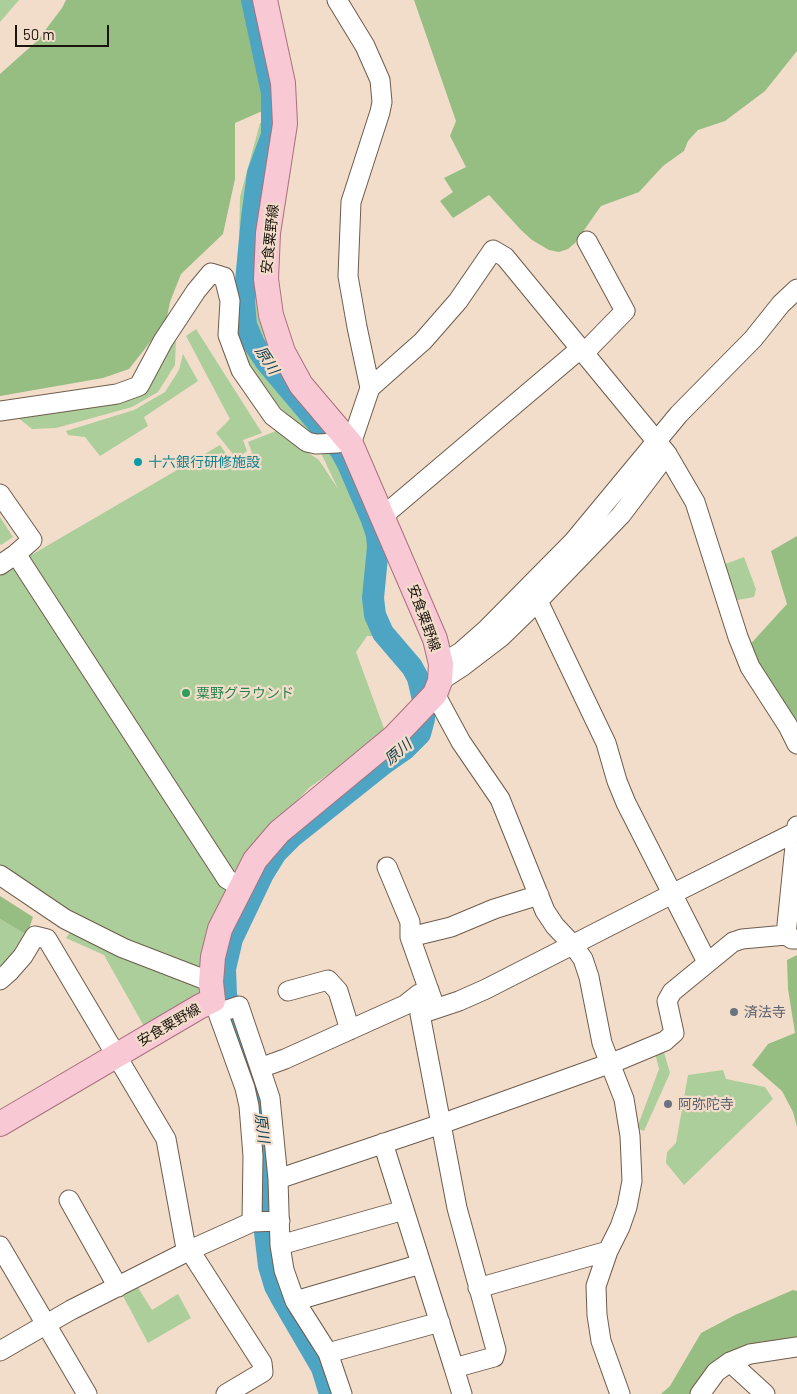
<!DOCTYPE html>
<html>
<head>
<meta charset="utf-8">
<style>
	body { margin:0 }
	#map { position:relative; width:797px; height:1394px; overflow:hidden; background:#f2ddcb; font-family:Barlow,sans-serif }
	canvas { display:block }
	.scale { position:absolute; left:15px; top:25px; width:94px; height:22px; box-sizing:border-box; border:2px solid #1c150e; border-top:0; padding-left:6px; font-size:15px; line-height:18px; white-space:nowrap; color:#1c150e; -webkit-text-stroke:4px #f2ddcb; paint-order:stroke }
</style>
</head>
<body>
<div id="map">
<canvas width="797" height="1394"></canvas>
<div class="scale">50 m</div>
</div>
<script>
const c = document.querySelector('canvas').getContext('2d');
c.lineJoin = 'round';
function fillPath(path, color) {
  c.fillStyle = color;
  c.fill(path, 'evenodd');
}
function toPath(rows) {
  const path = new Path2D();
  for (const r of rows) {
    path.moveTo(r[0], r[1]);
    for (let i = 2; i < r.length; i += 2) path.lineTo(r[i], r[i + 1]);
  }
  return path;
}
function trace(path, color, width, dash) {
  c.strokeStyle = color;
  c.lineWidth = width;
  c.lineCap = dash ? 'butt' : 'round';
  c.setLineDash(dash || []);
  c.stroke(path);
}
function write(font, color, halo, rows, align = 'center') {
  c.font = font + ' Barlow,"Noto Sans JP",sans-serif';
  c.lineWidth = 4.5;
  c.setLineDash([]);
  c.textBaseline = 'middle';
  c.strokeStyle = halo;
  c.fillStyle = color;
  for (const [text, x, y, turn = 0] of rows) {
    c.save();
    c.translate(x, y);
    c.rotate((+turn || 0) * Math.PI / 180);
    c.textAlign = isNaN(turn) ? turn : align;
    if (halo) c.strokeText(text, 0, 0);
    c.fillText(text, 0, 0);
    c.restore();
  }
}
const green = toPath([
	[0,0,19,0,0,22],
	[260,123,274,123,261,316,269,350,287,379,331,436,306,434,273,400,240,351,231,318,238,289,240,197],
	[196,329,262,433,243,440,247,451,237,459,216,433,230,419,186,336],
	[176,337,175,365,158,392,132,407,56,428,32,429,16,416,128,397],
	[183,354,198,381,144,417,148,426,100,456,85,437,68,435,66,431,134,410,165,392,179,370],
	[276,431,319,460,338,489,321,453,344,451,377,523,381,555,374,616,383,629,375,636,367,636,356,652,386,734,310,787,263,836,205,969,131,949,0,872,0,564,26,544,33,554,220,445,233,464,252,453,248,442],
	[0,517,13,537,1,545,0,544],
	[744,557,756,589,754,597,738,600,731,604,715,568],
	[0,919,27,935,0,970],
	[71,931,203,982,200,993,194,999,145,1028,104,955,66,938],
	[663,1049,670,1073,644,1131,637,1128,659,1069,655,1053],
	[723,1070,726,1079,765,1087,773,1099,684,1185,666,1163,667,1152,676,1143,688,1075],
	[137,1286,152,1310,178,1294,191,1318,148,1343,122,1294]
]);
const forest = toPath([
	[66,0,247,0,261,56,267,109,235,123,235,179,223,234,181,274,170,302,166,322,129,369,103,378,0,396,0,74,37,41,62,8],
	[414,0,797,0,797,51,765,91,725,121,698,130,688,141,684,151,663,166,639,192,601,206,575,243,568,249,559,252,549,250,532,240,521,230,489,195,453,218,440,201,453,192,444,178,466,167,450,136,456,121],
	[797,536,797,739,745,650,787,604,771,551],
	[0,896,33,917,27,935,0,919],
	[797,955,797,1127,793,1112,782,1091,752,1065,768,1044,795,1033,788,989,787,960],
	[793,1290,797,1291,797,1339,759,1346,708,1366,691,1394,661,1394,670,1386,701,1333,735,1315]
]);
const river = toPath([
	[252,0,272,93,272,135,258,173,252,218,244,302,246,325,254,344,266,362,341,451,348,464,372,520,377,535,378,547,373,598,375,615,383,633,412,667,418,678,424,704,424,719,420,734,405,749,385,763,292,837,276,853,263,874,232,939,225,969,226,995,236,1027,257,1088,266,1160,265,1232,269,1266,275,1286,283,1301,322,1368,330,1394]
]);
const minor = toPath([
	[337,0,365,46,380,80,382,102,380,112,351,202,348,276,357,327,370,388],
	[584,353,625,311,587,241],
	[0,411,117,394,139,386,163,341,196,291,211,273,224,277,230,301,228,335,241,370,273,416,307,442,316,444,338,443,348,440],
	[351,444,370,388,423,341,458,301,493,250,505,257,667,454,695,502,738,637,750,667,788,726,797,744],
	[0,494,32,540,16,554,0,565],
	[383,516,580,349],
	[16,554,227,879,241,887],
	[538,601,606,743,617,781,626,803,707,962],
	[441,664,461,652,486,630,573,542,679,414,753,339,781,304,797,289],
	[440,681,463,666,501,637,538,601,621,515,667,454],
	[435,694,461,742,500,799,545,911,555,926,573,945,583,959,589,977,602,1043,624,1099,630,1136,632,1181,627,1207,620,1227,608,1251,596,1286,597,1315,601,1341,620,1394],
	[387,867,410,922,410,937,433,1002],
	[0,875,65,919,123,948,211,982],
	[786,935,797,826],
	[410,937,451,927,494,909,539,895],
	[0,980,9,972,23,956,35,936,47,939,166,1139,185,1243,262,1363,263,1372,226,1394],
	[288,991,328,980,338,991,350,1030],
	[213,1000,218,1013,239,1006,260,1068,270,1098,278,1179,280,1245,284,1270,295,1301,328,1353,342,1394],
	[218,1013,245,1088,249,1106,253,1156,252,1222],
	[260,1068,285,1059,405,1005,419,994,429,990],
	[383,1143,454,1368],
	[278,1179,441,1124,622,1059,665,1041,674,1033,667,1001,672,992,733,942,742,939,786,935,792,939,797,939],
	[69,1200,118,1287],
	[280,1245,404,1210],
	[0,1246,87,1394],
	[478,1288,608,1251],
	[295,1301,421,1264],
	[0,1351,71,1310,190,1250,252,1222,280,1221],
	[328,1353,440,1322],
	[730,1362,765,1394],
	[462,1394,454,1368,494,1357,496,1350,457,1208,420,1014,459,1001,486,989,672,894,796,832],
	[700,1394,716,1372,730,1362,750,1354,797,1347]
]);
const major = toPath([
	[0,1124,199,1007,213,1000,211,982,213,957,220,929,255,860,279,832,394,737,435,694,440,681,441,664,435,639,351,444,301,385,283,352,271,315,266,279,268,233,285,124,283,83,265,0]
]);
const markers = [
	[138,462,5,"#0f9aa8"],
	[186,693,5,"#2e9e5b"],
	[734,1012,5,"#6b7280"],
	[668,1104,5,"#6b7280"]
];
const streetNames = [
	["安食粟野線",270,239,-84],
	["安食粟野線",424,618,70],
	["安食粟野線",169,1025,-30]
];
const cultureNames = [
	["十六銀行研修施設",148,462]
];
const leisureNames = [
	["粟野グラウンド",196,693]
];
const worshipNames = [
	["済法寺",744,1012],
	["阿弥陀寺",678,1104]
];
const waterNames = [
	["原川",267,360,57],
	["原川",398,752,-40],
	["原川",262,1128,83]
];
fillPath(green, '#abce9a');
fillPath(forest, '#96be82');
trace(river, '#4ea5c3', 22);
trace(minor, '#6e5c4c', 21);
trace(major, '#a8717d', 26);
trace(minor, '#fff', 19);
trace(major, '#f8c8d5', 24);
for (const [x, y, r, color] of markers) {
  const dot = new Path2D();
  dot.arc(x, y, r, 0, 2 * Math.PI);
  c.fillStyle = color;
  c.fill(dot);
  trace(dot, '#f2ddcb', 2);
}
write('14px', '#1c150e', '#f2ddcb', streetNames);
write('14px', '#0d838f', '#f2ddcb', cultureNames, 'left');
write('14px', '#27864d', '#f2ddcb', leisureNames, 'left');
write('14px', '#5b616d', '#f2ddcb', worshipNames, 'left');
write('italic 15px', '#18404d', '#f2ddcb', waterNames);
</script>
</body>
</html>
